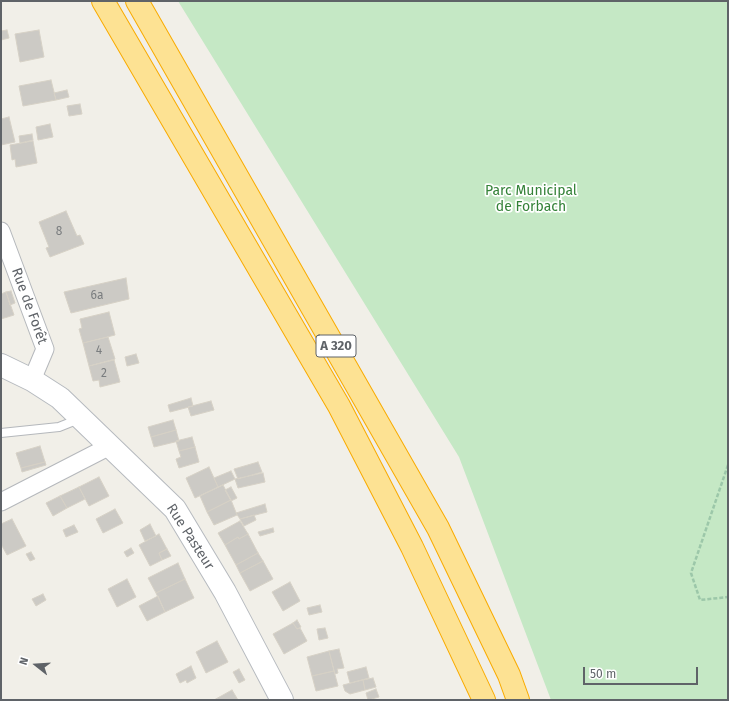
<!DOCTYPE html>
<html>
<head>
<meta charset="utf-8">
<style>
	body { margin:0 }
	#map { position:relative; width:729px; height:701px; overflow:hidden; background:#f1efe8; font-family:"Fira Sans",sans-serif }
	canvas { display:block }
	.frame { position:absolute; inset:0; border:2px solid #5f6368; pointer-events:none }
	.north { position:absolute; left:16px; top:645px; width:40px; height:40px; -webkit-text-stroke:3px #fff; paint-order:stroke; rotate:287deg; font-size:11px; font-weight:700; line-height:16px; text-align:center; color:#5f6368 }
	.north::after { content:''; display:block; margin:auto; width:14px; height:18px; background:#5f6368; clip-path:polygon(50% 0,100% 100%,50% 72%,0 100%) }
	.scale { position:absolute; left:583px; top:667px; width:115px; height:18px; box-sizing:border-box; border:2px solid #5f6368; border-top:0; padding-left:5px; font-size:12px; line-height:14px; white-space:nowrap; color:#5f6368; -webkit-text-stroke:3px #fff; paint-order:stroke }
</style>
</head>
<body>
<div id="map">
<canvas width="729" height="701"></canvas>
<div class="frame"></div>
<div class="north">N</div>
<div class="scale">50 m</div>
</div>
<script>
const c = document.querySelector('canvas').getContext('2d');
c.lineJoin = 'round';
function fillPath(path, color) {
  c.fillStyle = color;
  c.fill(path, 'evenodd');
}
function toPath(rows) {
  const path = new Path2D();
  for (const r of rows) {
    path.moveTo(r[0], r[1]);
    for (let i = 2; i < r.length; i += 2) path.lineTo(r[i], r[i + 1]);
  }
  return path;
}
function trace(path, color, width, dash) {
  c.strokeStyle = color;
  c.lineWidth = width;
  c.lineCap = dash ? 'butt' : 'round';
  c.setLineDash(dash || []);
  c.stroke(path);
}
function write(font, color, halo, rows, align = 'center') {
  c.font = font + ' "Fira Sans",sans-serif';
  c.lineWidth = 3.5;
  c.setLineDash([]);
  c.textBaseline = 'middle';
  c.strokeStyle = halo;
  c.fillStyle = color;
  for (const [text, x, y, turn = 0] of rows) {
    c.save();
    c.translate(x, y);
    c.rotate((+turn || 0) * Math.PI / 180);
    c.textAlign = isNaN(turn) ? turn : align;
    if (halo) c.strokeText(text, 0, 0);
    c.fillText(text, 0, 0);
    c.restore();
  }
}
const green = toPath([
	[178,1,728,1,728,700,551,700,459,457]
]);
const building = toPath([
	[7,30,9,38,1,40,1,31,7,30],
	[39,30,44,57,20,62,15,34,39,30],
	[51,80,56,100,23,106,19,86,51,80],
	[67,90,69,97,56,100,54,93,67,90],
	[80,104,82,114,69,116,67,106,80,104],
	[9,117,15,142,1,145,1,119,9,117],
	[50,124,53,137,38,140,36,127,50,124],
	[32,134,33,140,20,143,19,136,32,134],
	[33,141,37,163,16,167,15,159,12,160,10,145,33,141],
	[66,211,77,236,80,235,84,244,50,257,46,248,49,247,39,222,66,211],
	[126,278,129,299,71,313,64,292,126,278],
	[11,291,15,303,10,305,6,292,11,291],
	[6,292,14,315,1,319,1,294,6,292],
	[109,312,115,335,83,343,79,329,82,328,80,319,109,312],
	[108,337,115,359,89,366,83,343,108,337],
	[136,354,139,363,127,366,125,357,136,354],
	[114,360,120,382,100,387,99,380,93,381,89,366,114,360],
	[191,398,193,406,170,412,168,405,191,398],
	[211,401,214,410,191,416,188,407,211,401],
	[173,420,176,430,151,437,148,427,173,420],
	[176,430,179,441,154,447,151,437,176,430],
	[192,437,195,447,179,451,176,441,192,437],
	[40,446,45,462,21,468,16,453,40,446],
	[195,447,199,462,179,468,176,459,181,457,179,451,195,447],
	[45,462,46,465,22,472,21,468,45,462],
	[258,462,262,472,238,479,234,469,258,462],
	[209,467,218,487,195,498,186,478,209,467],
	[231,471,235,479,218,487,214,478,231,471],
	[263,473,265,482,238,488,235,479,263,473],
	[99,477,109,496,89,506,79,487,99,477],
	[223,485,231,500,207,512,200,496,223,485],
	[79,487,85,499,67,508,60,496,79,487],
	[231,487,237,498,231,501,225,490,231,487],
	[60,496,67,508,53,516,46,503,60,496],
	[231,500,237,515,214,525,207,512,231,500],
	[265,504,267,512,240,519,236,513,265,504],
	[115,509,123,523,103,533,96,519,115,509],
	[254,515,256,520,244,526,240,519,254,515],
	[12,519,26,546,7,555,1,544,1,524,12,519],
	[240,521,248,534,239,539,238,537,225,545,218,533,240,521],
	[150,524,156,536,145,541,140,530,150,524],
	[74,525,78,532,66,537,63,530,74,525],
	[273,528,274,532,260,536,258,532,273,528],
	[159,534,167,549,159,553,162,560,150,566,139,545,159,534],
	[248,534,258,553,236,565,225,545,238,537,239,539,248,534],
	[131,548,134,553,127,557,124,552,131,548],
	[167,549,171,556,162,560,159,553,167,549],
	[31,552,35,559,30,561,26,554,31,552],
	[258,553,263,561,240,573,236,565,258,553],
	[263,561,273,579,250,591,240,573,263,561],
	[178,563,185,579,156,593,148,578,178,563],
	[127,579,136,597,117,607,108,589,127,579],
	[185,579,194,598,165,612,156,593,185,579],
	[290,582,300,601,283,611,272,592,290,582],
	[43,594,46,600,36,606,32,599,43,594],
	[158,596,165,612,147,621,139,606,158,596],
	[320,605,322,612,309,615,307,608,320,605],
	[297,620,301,627,297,629,293,623,297,620],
	[293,623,297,629,300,628,307,641,284,654,273,634,293,623],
	[325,628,328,638,319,640,317,629,325,628],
	[217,641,228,662,206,673,196,652,217,641],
	[339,649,344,668,337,669,338,673,335,674,329,651,339,649],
	[329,651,334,671,312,676,307,657,329,651],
	[191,666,196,678,187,683,186,680,180,683,176,674,191,666],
	[366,667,369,678,350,683,347,672,366,667],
	[239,669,245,680,239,683,233,672,239,669],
	[334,671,338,686,316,691,312,676,334,671],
	[373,678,376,687,365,690,363,680,373,678],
	[363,680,365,690,350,694,345,691,343,685,363,680],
	[376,689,379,697,368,700,366,693,376,689],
	[232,690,238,700,214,700,232,690]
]);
const path = toPath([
	[728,465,691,573,700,600,728,597]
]);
const service = toPath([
	[1,433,59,427,79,419]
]);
const minor = toPath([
	[1,231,45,349,32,380],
	[1,502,110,446]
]);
const secondary = toPath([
	[1,365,32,380,60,398,175,509,225,592,282,700]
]);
const motorway = toPath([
	[103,1,339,406,412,547,484,700],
	[137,1,438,528,509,675,518,700]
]);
const numberNames = [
	["8",59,232],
	["6a",97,296],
	["4",99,351],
	["2",104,374]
];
const shields = [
	[336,346,40]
];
const shieldNames = [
	["A 320",336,346]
];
const parkNames = [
	["Parc Municipal",531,191],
	["de Forbach",531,207]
];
const streetNames = [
	["Rue de Forêt",29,306,70],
	["Rue Pasteur",190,537,57]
];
fillPath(green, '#c5e8c5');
fillPath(building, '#cccac5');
trace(building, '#d6d1c6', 1);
trace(service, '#b5b8bc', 10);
trace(minor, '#b5b8bc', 19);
trace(secondary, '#b6babf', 24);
trace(motorway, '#f9ab00', 24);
trace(path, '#9cc7a9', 2.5, [4, 2]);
trace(service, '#fff', 8);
trace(minor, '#fff', 17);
trace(secondary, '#fff', 22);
trace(motorway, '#fde293', 22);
write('12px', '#7a7d7f', null, numberNames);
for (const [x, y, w] of shields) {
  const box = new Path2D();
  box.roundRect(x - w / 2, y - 11, w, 22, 3);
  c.fillStyle = '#fff';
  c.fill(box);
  trace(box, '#5f6368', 1);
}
write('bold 13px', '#5f6368', null, shieldNames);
write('14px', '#348238', '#fff', parkNames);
write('14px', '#5f6368', '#fff', streetNames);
</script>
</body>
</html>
